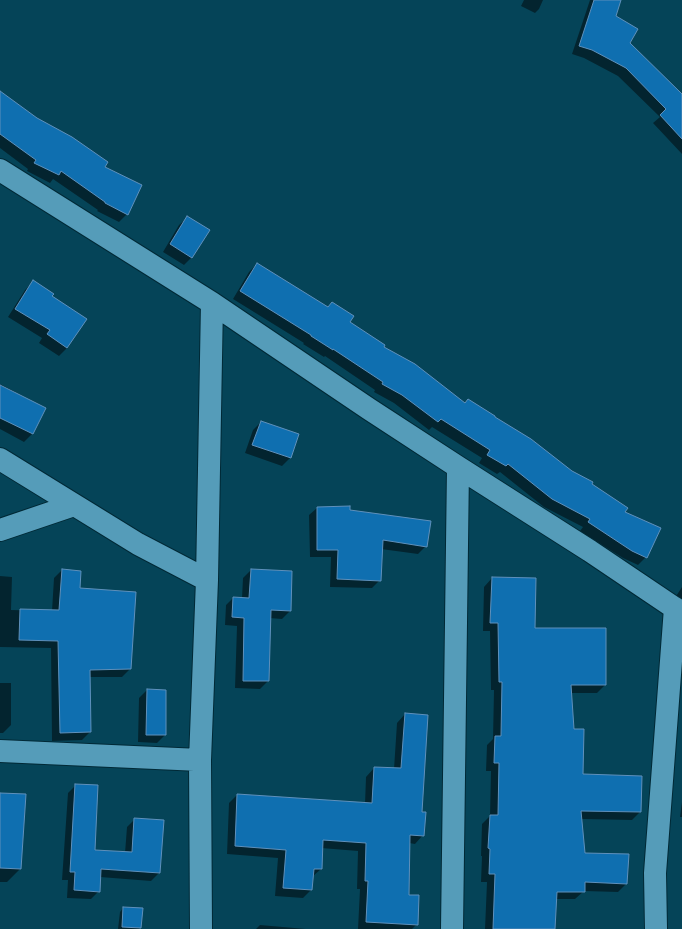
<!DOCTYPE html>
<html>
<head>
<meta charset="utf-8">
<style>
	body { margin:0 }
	canvas { display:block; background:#054458 }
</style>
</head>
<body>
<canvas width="682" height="929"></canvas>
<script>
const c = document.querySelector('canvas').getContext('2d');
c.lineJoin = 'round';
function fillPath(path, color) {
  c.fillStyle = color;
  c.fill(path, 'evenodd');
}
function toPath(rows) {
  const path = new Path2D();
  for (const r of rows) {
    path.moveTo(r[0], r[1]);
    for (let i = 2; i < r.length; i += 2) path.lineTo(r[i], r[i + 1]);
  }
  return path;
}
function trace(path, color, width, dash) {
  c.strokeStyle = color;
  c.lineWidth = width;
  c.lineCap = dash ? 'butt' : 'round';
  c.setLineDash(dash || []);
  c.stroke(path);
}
const shadow = toPath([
	[524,0,543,0,539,9,535,13,521,6],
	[590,0,620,0,614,17,629,43,682,113,682,154,653,123,660,117,618,76,584,58,572,54],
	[0,94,103,167,127,214,119,222,97,211,98,210,53,179,50,183,27,171,28,169,0,148],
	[188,217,192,257,184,265,163,252,179,225],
	[257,264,327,308,332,303,349,322,382,348,465,404,590,484,624,512,646,557,638,565,623,558,580,531,583,527,544,507,500,472,497,474,479,463,482,458,432,427,429,430,394,403,374,392,375,390,325,356,324,357,303,344,304,343,233,299,249,272],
	[33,282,51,297,67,348,59,356,39,343,42,338,8,317,25,290],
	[0,384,15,392,14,393,45,409,32,434,24,442,0,429],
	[261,422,290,458,282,466,245,453,253,430],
	[317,508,349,511,426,546,418,554,381,549,380,580,372,588,330,587,331,557,310,557,309,515],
	[62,570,78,589,130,669,122,677,89,677,90,732,82,740,52,741,51,648,0,647,0,576,12,577,11,610,52,611,54,578],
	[251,570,291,572,290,611,282,619,269,618,268,681,260,689,235,688,237,626,225,625,226,605,233,598,242,598,243,578],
	[492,578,534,629,605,685,597,693,571,693,573,730,582,775,640,812,632,820,581,819,584,854,626,884,618,892,584,891,575,899,556,899,554,929,485,929,487,882,481,882,482,856,481,856,482,824,490,816,491,771,486,771,487,745,493,739,494,690,491,690,490,631,483,631,484,587],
	[682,587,682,611,671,604],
	[0,683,11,683,11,725,3,733,0,733],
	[147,690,165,735,157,743,138,742,139,698],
	[405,714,421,813,423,835,415,844,409,843,408,896,417,924,412,929,358,929,360,889,357,889,358,851,321,848,321,869,312,877,311,890,303,898,275,896,278,858,227,854,229,803,237,795,365,804,366,777,374,768,394,769,397,723],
	[76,785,93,851,125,853,127,827,135,819,159,873,151,881,100,877,99,891,91,899,67,898,68,880,62,880,68,793],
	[0,794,20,869,7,882,0,882],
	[682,802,682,817,680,817],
	[123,908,140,928,139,929,118,929,120,912],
	[260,925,306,929,256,929]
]);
const building = toPath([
	[594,0,621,0,616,16,638,29,630,43,682,94,682,139,660,115,666,109,626,68,592,50,579,46,594,0],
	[0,91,37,118,72,137,108,162,105,167,142,185,128,215,105,203,105,202,61,171,59,175,34,163,36,160,0,134,0,91],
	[187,216,210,230,192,258,170,244,187,216],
	[257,263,328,307,332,302,354,316,350,322,385,345,384,347,415,364,465,403,468,399,495,416,495,417,531,439,572,471,593,482,592,484,628,508,625,512,661,528,647,558,632,551,588,522,590,519,552,499,508,464,506,466,487,455,490,450,441,419,438,422,402,395,382,384,383,382,333,349,333,350,311,336,311,335,240,291,257,263],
	[33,280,54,294,52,296,87,319,67,348,47,334,50,330,15,309,33,280],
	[0,385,46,408,33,434,0,418,0,385],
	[261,421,299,434,291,458,252,445,261,421],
	[350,506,350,510,431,521,427,547,383,540,381,581,337,579,338,550,317,550,317,507,350,506],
	[62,569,81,571,80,588,136,592,131,669,90,670,91,732,60,733,58,641,19,640,20,609,59,610,62,569],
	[251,569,292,571,291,611,271,610,269,681,243,681,244,618,232,617,233,597,249,598,251,569],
	[492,577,536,578,535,628,606,628,606,685,571,685,574,729,584,729,583,774,642,776,641,812,581,811,585,853,629,854,627,884,585,882,585,892,557,892,555,929,493,929,495,874,489,874,490,849,488,848,490,815,498,815,499,763,494,763,495,736,501,736,502,682,499,682,498,623,490,623,492,577],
	[147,689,166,690,166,735,146,735,147,689],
	[405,713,428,715,422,812,426,812,424,836,410,835,409,895,419,895,418,925,366,922,368,881,365,881,366,843,323,840,322,869,314,869,312,890,283,888,286,850,235,846,237,794,372,803,374,767,401,768,405,713],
	[75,784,98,785,95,850,132,852,134,818,164,820,160,873,101,869,100,892,74,890,75,872,70,872,75,784],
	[0,793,26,794,21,869,0,868,0,793],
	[123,907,143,908,141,928,122,927,123,907]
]);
const street = toPath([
	[0,170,212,303,369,409,458,467,590,551,682,613],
	[0,459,138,544,207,580],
	[0,530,74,505],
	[0,751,200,760],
	[201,929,200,760,207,580,212,303],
	[452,929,455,700,458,467],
	[656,929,655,873,675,608]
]);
fillPath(shadow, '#0007');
fillPath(building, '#0f6fb0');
trace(building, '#5f90bb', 1);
trace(street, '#002936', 24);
trace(street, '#559cb9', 22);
</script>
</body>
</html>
